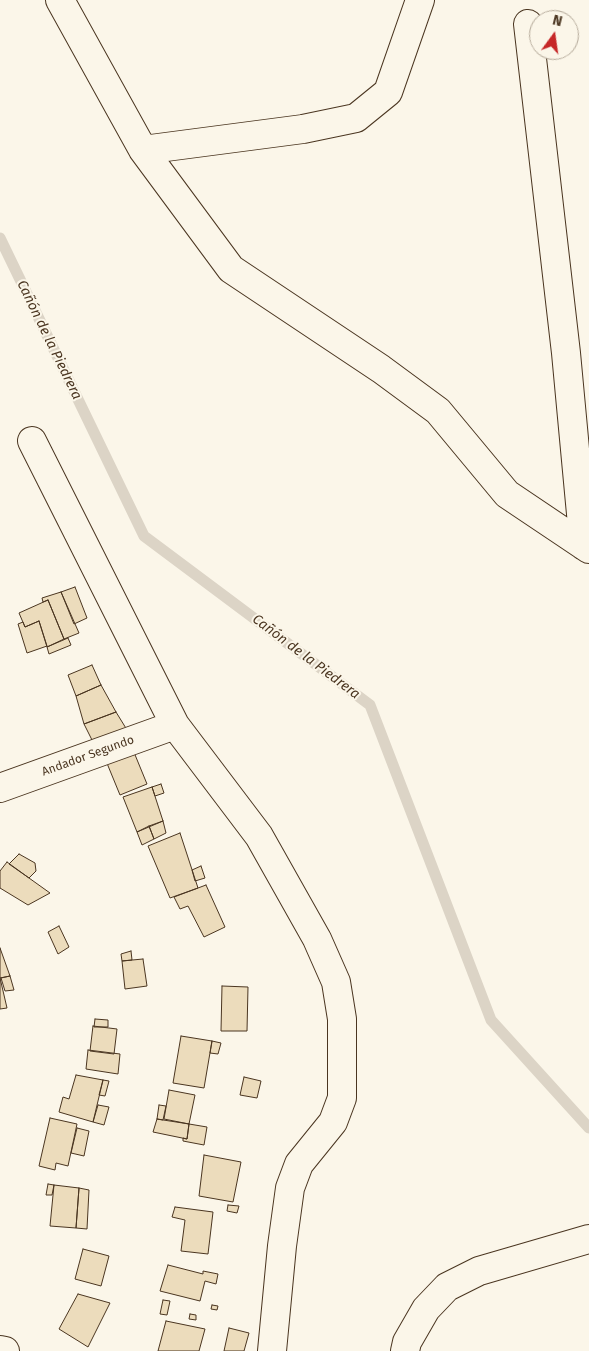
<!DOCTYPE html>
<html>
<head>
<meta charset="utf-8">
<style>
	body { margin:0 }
	#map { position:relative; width:589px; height:1351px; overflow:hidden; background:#fbf6e9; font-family:"Fira Sans",sans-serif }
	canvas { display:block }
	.north { position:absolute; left:529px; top:10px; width:50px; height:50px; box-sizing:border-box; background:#fbf6e9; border:1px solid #b4a999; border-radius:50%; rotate:14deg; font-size:14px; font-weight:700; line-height:20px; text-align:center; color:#4a3520 }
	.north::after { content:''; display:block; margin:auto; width:18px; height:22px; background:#c62828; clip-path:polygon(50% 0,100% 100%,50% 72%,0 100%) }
</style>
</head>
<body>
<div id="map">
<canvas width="589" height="1351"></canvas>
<div class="north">N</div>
</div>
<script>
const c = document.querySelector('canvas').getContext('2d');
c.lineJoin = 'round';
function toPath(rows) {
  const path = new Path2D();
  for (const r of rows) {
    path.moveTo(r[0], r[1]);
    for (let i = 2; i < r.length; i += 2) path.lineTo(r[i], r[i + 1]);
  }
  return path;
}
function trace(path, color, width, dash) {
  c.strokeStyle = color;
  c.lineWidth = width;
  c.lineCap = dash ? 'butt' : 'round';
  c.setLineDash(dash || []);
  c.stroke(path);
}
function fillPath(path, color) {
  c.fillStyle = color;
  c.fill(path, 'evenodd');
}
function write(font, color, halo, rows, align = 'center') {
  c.font = font + ' "Fira Sans",sans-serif';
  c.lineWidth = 4;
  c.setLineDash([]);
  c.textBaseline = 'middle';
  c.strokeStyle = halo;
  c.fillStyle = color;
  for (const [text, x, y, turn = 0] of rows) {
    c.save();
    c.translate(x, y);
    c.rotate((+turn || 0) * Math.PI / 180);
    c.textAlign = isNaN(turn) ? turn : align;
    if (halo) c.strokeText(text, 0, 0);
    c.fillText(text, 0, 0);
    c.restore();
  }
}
const stream = toPath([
	[0,238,144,536,370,705,491,1020,589,1128]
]);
const building = toPath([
	[75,587,87,618,74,624,61,592,75,587],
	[61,592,79,633,64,639,48,600,43,602,42,598,61,592],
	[48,600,64,639,47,647,39,621,25,627,19,613,48,600],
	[39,621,47,646,27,653,18,624,23,622,25,627,39,621],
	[68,638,71,645,49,654,47,647,68,638],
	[92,665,101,685,76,696,68,675,92,665],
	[101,685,116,712,84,724,76,696,101,685],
	[116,712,132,738,97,750,84,724,116,712],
	[131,745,147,784,120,795,104,756,131,745],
	[161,784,164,793,155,796,152,787,161,784],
	[152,787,163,821,137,832,123,797,152,787],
	[163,821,166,833,154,839,149,826,163,821],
	[149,826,154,839,142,845,137,832,149,826],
	[180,833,198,888,170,898,148,846,180,833],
	[19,854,35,863,36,871,29,878,9,864,19,854],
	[7,862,29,878,50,893,28,905,0,888,0,871,7,862],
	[201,866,205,878,195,881,192,870,201,866],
	[206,885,225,927,204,937,188,906,180,909,174,897,206,885],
	[59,926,69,947,58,954,48,932,59,926],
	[0,948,10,976,0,978,0,948],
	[131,951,132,960,122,961,121,954,131,951],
	[143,959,147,986,125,989,122,961,143,959],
	[10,976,14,990,5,991,1,978,10,976],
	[0,978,7,1008,0,1009,0,978],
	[222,986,248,987,247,1031,221,1031,222,986],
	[95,1019,108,1020,108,1027,94,1027,95,1019],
	[93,1026,117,1029,114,1054,90,1051,93,1026],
	[181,1036,212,1041,204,1088,173,1083,181,1036],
	[212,1041,221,1043,218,1054,210,1053,212,1041],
	[88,1050,120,1054,118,1074,86,1069,88,1050],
	[76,1075,103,1080,93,1122,59,1112,63,1097,69,1099,76,1075],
	[244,1077,261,1081,257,1098,240,1095,244,1077],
	[103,1080,109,1081,105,1096,99,1095,103,1080],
	[169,1090,195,1095,189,1124,164,1119,169,1090],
	[98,1105,109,1107,104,1125,93,1122,98,1105],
	[159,1105,166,1106,163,1120,157,1119,159,1105],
	[50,1118,77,1124,68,1166,56,1163,55,1170,39,1166,50,1118],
	[157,1119,189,1124,187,1139,153,1132,157,1119],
	[189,1124,207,1127,204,1145,183,1141,183,1138,187,1139,189,1124],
	[77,1128,89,1131,84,1156,71,1153,77,1128],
	[204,1155,241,1162,233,1202,199,1196,204,1155],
	[48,1184,54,1185,52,1195,46,1195,48,1184],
	[54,1185,79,1188,76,1228,50,1226,54,1185],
	[79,1188,89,1190,87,1229,76,1228,79,1188],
	[228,1205,239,1206,237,1213,227,1211,228,1205],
	[175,1207,213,1212,208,1254,181,1251,185,1220,172,1217,175,1207],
	[83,1249,109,1256,101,1286,75,1279,83,1249],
	[168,1265,203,1274,203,1271,218,1274,216,1284,205,1281,200,1301,160,1291,168,1265],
	[78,1294,110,1303,88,1347,59,1329,78,1294],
	[163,1300,170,1301,167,1315,160,1314,163,1300],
	[212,1305,218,1306,217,1310,211,1309,212,1305],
	[190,1314,196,1315,196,1320,189,1319,190,1314],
	[166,1321,205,1329,199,1351,158,1351,166,1321],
	[229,1328,249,1333,244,1351,224,1351,229,1328]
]);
const street = toPath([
	[60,0,143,150,231,269,381,369,438,411,507,494,589,549],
	[528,24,566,353,584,546],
	[143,150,303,129,356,118,388,92,420,0],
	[32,441,175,725,259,836,317,939,336,982,342,1019,342,1098,333,1122,299,1164,290,1188,282,1246,272,1351],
	[0,788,175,725],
	[0,1350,5,1351],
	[405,1351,407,1342,426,1309,447,1287,479,1271,589,1239]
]);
const streetNames = [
	["Andador Segundo",88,756,-20]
];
const waterNames = [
	["Cañón de la Piedrera",49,340,64],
	["Cañón de la Piedrera",306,657,37]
];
trace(stream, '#dcd4c6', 11);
fillPath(building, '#ecdcbc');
trace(building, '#4a3520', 1);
trace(street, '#4a3520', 30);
trace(street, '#fbf6e9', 28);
write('12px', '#4a3520', '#fbf6e9', streetNames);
write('italic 14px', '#4a3520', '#fbf6e9', waterNames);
</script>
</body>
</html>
